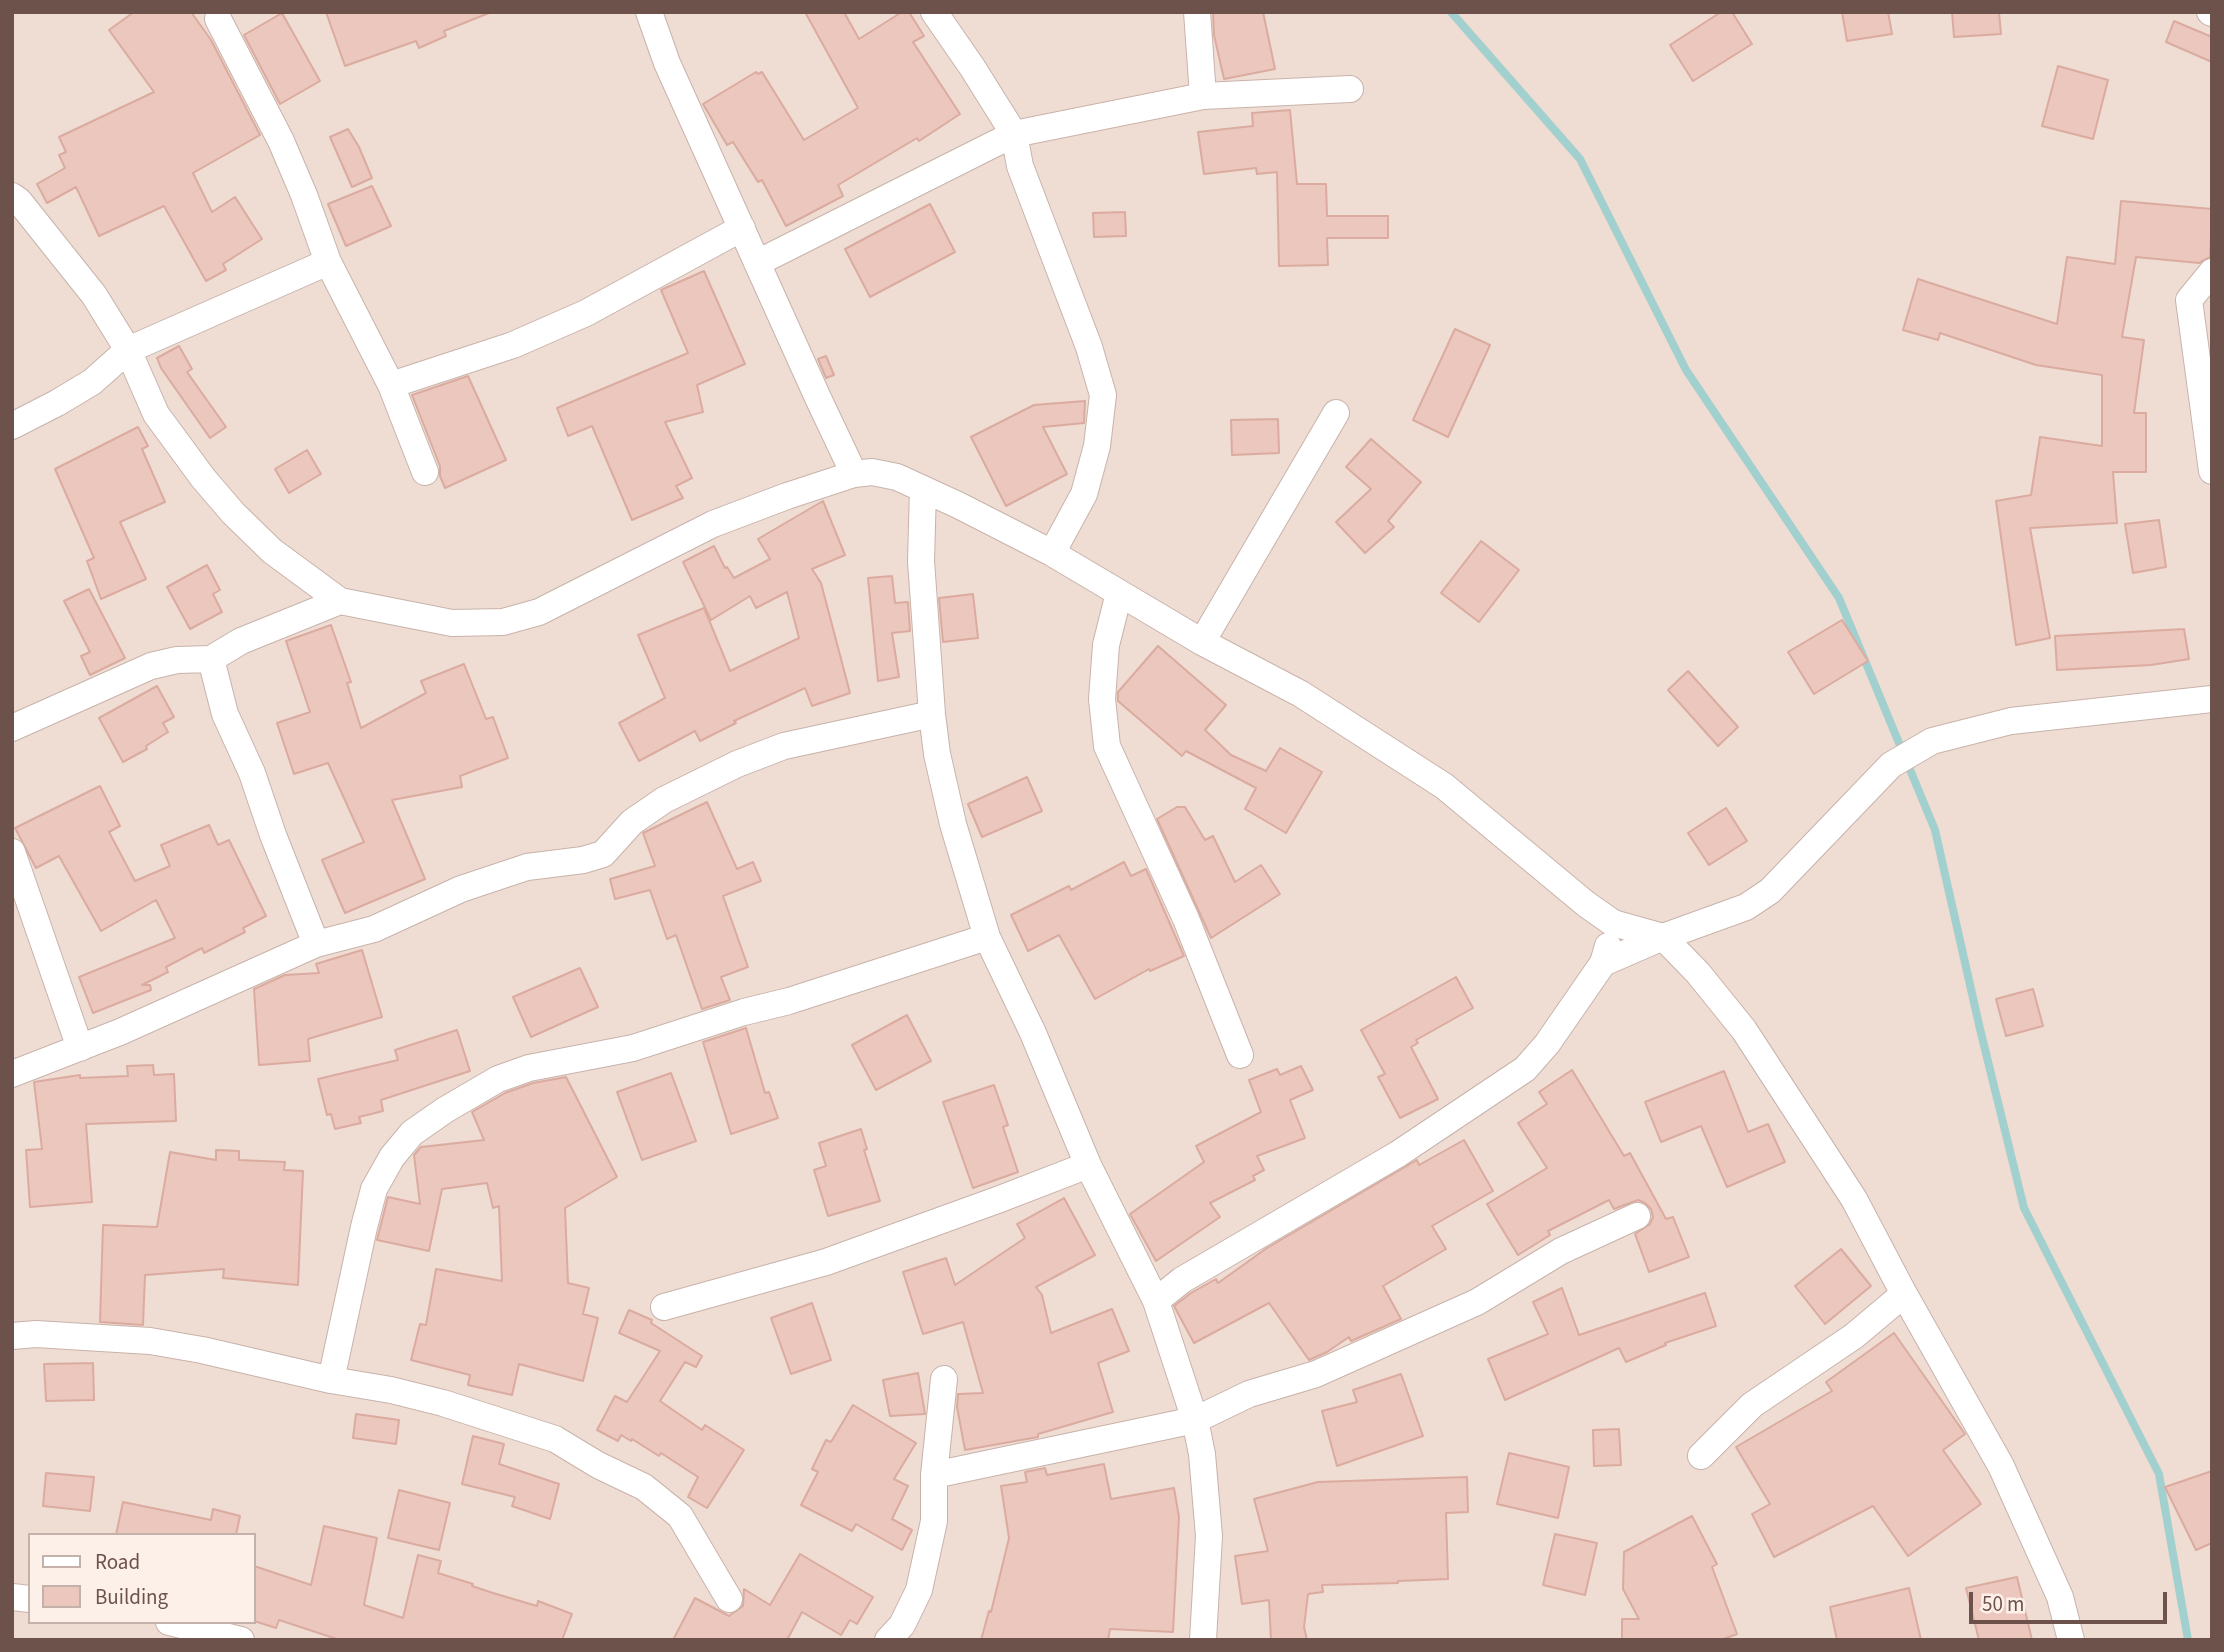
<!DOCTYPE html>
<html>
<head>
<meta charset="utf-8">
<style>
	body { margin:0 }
	#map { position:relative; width:2224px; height:1652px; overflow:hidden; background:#f9ece2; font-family:"Source Sans 3",sans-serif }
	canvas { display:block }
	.frame { position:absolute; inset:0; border:14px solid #6d524c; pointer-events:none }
	.legend { position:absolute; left:28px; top:1533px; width:228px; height:91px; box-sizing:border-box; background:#fcf0e8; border:2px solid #c3b1aa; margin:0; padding:9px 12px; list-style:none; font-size:21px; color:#6d524c }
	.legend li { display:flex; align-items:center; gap:14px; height:35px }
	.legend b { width:35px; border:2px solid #c3b1aa }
	.scale { position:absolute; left:1969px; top:1592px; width:198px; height:32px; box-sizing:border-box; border:4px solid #6d524c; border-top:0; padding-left:9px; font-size:21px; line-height:24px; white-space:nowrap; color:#6d524c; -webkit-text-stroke:5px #fcf0e8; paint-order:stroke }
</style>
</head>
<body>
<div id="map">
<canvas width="2224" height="1652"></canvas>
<div class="frame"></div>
<ul class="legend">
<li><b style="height:9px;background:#fff"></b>Road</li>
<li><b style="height:19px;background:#ebc7bd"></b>Building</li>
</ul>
<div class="scale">50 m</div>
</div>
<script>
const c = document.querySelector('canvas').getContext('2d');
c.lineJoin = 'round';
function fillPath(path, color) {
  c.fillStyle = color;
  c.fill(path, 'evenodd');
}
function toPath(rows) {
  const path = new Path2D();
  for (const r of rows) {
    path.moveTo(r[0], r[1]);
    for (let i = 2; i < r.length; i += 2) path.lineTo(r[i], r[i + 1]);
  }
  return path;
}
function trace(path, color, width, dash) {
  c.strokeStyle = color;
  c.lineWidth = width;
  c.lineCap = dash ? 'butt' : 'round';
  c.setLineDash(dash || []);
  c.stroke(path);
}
const residential = toPath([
	[12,12,2212,12,2212,1640,12,1640],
	[30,1535,254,1535,254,1622,30,1622]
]);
const stream = toPath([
	[1451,12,1580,159,1686,370,1839,598,1935,830,1980,1029,2024,1208,2159,1474,2188,1640]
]);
const building = toPath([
	[134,12,191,12,211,40,260,135,193,173,212,212,235,197,262,239,223,264,226,270,206,281,164,206,99,236,76,187,47,203,37,184,65,168,59,155,66,152,59,137,154,92,109,30,134,12],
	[326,12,488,12,489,13,444,31,446,36,419,48,416,41,345,66,326,12],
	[805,12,844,12,859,39,902,12,909,12,924,36,913,42,960,114,919,141,917,138,838,185,843,196,786,226,762,180,758,182,733,142,727,145,703,104,756,72,758,74,762,72,804,140,858,108,805,12],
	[1213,12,1263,12,1275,69,1224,79,1214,35,1213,12],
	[1721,12,1732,12,1752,44,1693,81,1670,45,1721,12],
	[1842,12,1888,12,1892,34,1847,41,1842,12],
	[1952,12,1999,12,2001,34,1954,37,1952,12],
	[282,13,320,81,280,104,244,35,282,13],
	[2174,21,2212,37,2212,62,2166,42,2174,21],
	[2058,66,2108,80,2093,139,2042,126,2058,66],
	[1290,110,1297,184,1326,184,1327,216,1388,216,1388,238,1327,238,1328,265,1279,266,1277,172,1257,174,1256,168,1204,174,1198,132,1253,126,1252,113,1290,110],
	[348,129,359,147,372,178,352,187,330,137,348,129],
	[372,186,391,226,346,246,328,204,372,186],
	[2121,201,2212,209,2210,257,2199,263,2136,257,2122,337,2144,340,2134,413,2146,413,2146,472,2113,472,2117,523,2030,528,2050,638,2016,645,1996,501,2031,495,2040,437,2102,446,2102,375,2036,365,1940,333,1938,340,1903,330,1918,279,2057,324,2067,257,2115,264,2121,201],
	[930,204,955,252,870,297,845,249,930,204],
	[1125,212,1126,236,1094,237,1093,213,1125,212],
	[704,271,745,364,697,385,703,412,665,422,692,478,676,486,683,498,632,520,592,426,568,436,557,408,688,353,661,290,704,271],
	[1455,329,1490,345,1448,437,1413,420,1455,329],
	[179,346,192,369,187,372,226,427,210,438,161,368,157,358,179,346],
	[826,356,834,375,826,378,818,359,826,356],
	[468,376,506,460,445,488,440,476,440,466,412,395,468,376],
	[1085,401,1084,423,1043,427,1067,474,1006,506,971,437,1034,405,1085,401],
	[1278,419,1279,453,1232,455,1231,420,1278,419],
	[138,427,148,446,142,449,165,502,120,522,146,579,101,599,87,561,94,558,55,469,138,427],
	[1371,439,1421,482,1388,521,1394,527,1365,553,1336,522,1371,489,1346,467,1371,439],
	[307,450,321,474,289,493,275,469,307,450],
	[823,501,845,555,812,569,821,583,850,693,812,706,805,688,734,721,736,723,700,741,695,731,639,761,619,723,665,698,638,635,704,608,730,671,799,638,787,592,756,608,750,596,711,620,683,562,714,546,725,568,727,567,734,578,770,559,758,539,823,501],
	[2159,520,2166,567,2133,573,2125,524,2159,520],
	[1481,541,1519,570,1479,622,1441,593,1481,541],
	[207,565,220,590,213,594,222,612,190,629,167,587,207,565],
	[892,576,895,603,908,602,910,631,892,633,899,677,878,681,868,578,892,576],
	[89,589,125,658,90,675,81,656,90,652,64,601,89,589],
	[973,594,978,638,943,642,939,598,973,594],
	[1842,620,1868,661,1814,694,1788,652,1842,620],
	[331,625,351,682,347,683,361,728,426,693,421,681,464,664,486,719,493,717,508,758,460,776,462,787,392,800,425,879,345,913,322,860,364,842,328,763,294,774,277,723,310,712,286,641,331,625],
	[2184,629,2189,659,2151,665,2057,670,2055,636,2184,629],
	[1158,646,1226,705,1205,730,1231,755,1266,771,1280,748,1322,772,1286,833,1245,809,1256,788,1186,751,1182,756,1118,701,1118,692,1158,646],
	[1688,671,1738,727,1718,746,1668,690,1688,671],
	[157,686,174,717,163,723,168,732,146,746,147,749,123,762,99,718,157,686],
	[1027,777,1042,811,982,837,968,804,1027,777],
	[100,786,120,826,109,832,135,881,170,866,161,845,209,825,218,845,229,840,266,916,243,928,245,932,204,953,202,948,166,967,168,972,142,985,150,985,151,990,93,1013,79,977,175,938,156,900,101,931,59,856,36,868,15,828,100,786],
	[707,802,737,869,753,862,761,881,723,896,748,967,721,977,730,1000,702,1009,676,935,667,939,650,890,615,899,610,879,655,866,643,833,707,802],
	[1177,807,1185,807,1205,840,1213,836,1235,882,1261,865,1280,894,1211,938,1157,819,1177,807],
	[1726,808,1747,841,1709,865,1688,833,1726,808],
	[1124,862,1131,876,1146,869,1184,956,1150,971,1149,969,1095,999,1059,935,1028,951,1011,915,1069,886,1071,890,1124,862],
	[362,950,382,1017,308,1039,310,1061,259,1065,254,989,285,975,319,973,316,964,362,950],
	[580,968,598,1007,531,1037,513,997,580,968],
	[1456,977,1473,1008,1416,1040,1418,1043,1411,1047,1438,1099,1400,1118,1378,1077,1385,1074,1361,1030,1456,977],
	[2033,989,2043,1026,2006,1036,1996,999,2033,989],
	[907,1015,931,1061,876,1090,852,1045,907,1015],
	[746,1028,765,1093,769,1092,778,1118,731,1134,703,1042,746,1028],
	[457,1030,470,1071,381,1100,383,1111,359,1117,361,1123,335,1129,331,1114,327,1115,318,1079,398,1060,395,1050,457,1030],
	[153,1065,154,1075,174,1074,176,1121,86,1124,92,1202,30,1207,26,1150,42,1149,34,1082,80,1075,80,1078,128,1076,127,1066,153,1065],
	[1301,1066,1313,1090,1290,1100,1305,1138,1257,1156,1264,1170,1253,1176,1255,1180,1210,1203,1220,1217,1156,1261,1130,1214,1204,1162,1196,1146,1261,1112,1249,1080,1277,1069,1280,1075,1301,1066],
	[1572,1070,1624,1156,1630,1153,1666,1219,1673,1217,1689,1257,1649,1272,1635,1234,1650,1224,1653,1217,1651,1209,1645,1203,1638,1200,1614,1209,1609,1200,1548,1231,1550,1235,1518,1255,1487,1204,1547,1168,1518,1123,1547,1104,1539,1092,1572,1070],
	[1724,1071,1748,1132,1768,1124,1785,1162,1727,1187,1701,1126,1661,1142,1645,1102,1724,1071],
	[671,1073,696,1141,642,1160,617,1092,671,1073],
	[566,1077,617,1177,565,1208,568,1283,589,1288,583,1314,598,1318,583,1381,519,1364,512,1395,468,1385,470,1375,411,1360,420,1324,426,1325,436,1269,502,1281,499,1206,493,1208,487,1183,442,1189,429,1251,377,1240,388,1197,420,1204,414,1155,421,1147,484,1140,472,1112,505,1093,533,1083,566,1077],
	[994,1085,1008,1125,1003,1127,1018,1172,973,1188,943,1102,994,1085],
	[861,1129,867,1149,864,1150,880,1201,828,1216,814,1170,826,1166,819,1143,861,1129],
	[1464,1140,1493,1191,1432,1226,1446,1249,1383,1286,1401,1319,1351,1341,1349,1337,1327,1352,1309,1360,1269,1303,1194,1343,1174,1306,1191,1293,1216,1279,1218,1283,1267,1248,1417,1160,1419,1165,1464,1140],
	[216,1150,239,1151,239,1160,285,1162,284,1170,303,1171,298,1285,223,1278,224,1269,145,1275,143,1325,100,1322,103,1225,157,1227,170,1152,216,1160,216,1150],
	[1064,1198,1095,1255,1036,1287,1042,1295,1051,1333,1112,1309,1129,1351,1098,1363,1113,1412,1038,1434,1038,1437,965,1450,957,1407,958,1394,983,1393,963,1322,923,1334,903,1272,946,1258,955,1285,1025,1238,1017,1224,1064,1198],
	[1841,1249,1871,1286,1825,1324,1795,1286,1841,1249],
	[1562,1288,1579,1335,1705,1293,1716,1326,1665,1343,1666,1345,1626,1362,1619,1348,1505,1400,1488,1359,1548,1334,1533,1302,1562,1288],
	[812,1303,831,1360,791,1374,771,1318,812,1303],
	[629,1310,652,1320,651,1323,702,1356,696,1367,685,1362,660,1401,702,1430,705,1425,744,1450,707,1508,688,1497,698,1477,661,1453,659,1456,632,1439,631,1441,621,1435,618,1441,597,1430,615,1396,627,1402,660,1351,619,1333,629,1310],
	[1894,1333,1965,1434,1943,1450,1981,1504,1908,1556,1873,1506,1774,1557,1752,1514,1770,1504,1736,1447,1832,1391,1826,1382,1894,1333],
	[93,1363,94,1400,46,1401,44,1364,93,1363],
	[918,1373,925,1414,890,1416,883,1380,918,1373],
	[1401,1374,1423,1436,1337,1466,1322,1411,1357,1402,1353,1390,1401,1374],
	[853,1405,916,1443,894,1479,908,1486,892,1519,912,1530,902,1550,856,1524,852,1531,801,1505,818,1472,812,1469,826,1440,831,1442,853,1405],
	[356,1414,399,1420,396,1444,353,1438,356,1414],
	[1619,1429,1621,1465,1594,1466,1593,1430,1619,1429],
	[473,1436,504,1444,499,1464,559,1484,550,1519,512,1506,515,1497,462,1484,473,1436],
	[1509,1453,1569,1467,1558,1518,1497,1504,1509,1453],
	[1104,1464,1111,1499,1174,1488,1179,1517,1173,1632,1110,1629,1108,1640,981,1640,989,1611,991,1612,1009,1538,1001,1486,1027,1482,1025,1472,1045,1468,1047,1475,1104,1464],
	[2212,1471,2212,1543,2196,1550,2165,1487,2212,1471],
	[46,1473,94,1477,90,1511,43,1506,46,1473],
	[1467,1477,1468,1512,1446,1513,1448,1579,1398,1581,1398,1583,1322,1585,1323,1592,1308,1594,1304,1627,1307,1640,1271,1640,1269,1600,1242,1604,1235,1556,1268,1551,1254,1499,1318,1482,1467,1477],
	[399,1490,450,1503,439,1550,388,1538,399,1490],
	[123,1502,211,1520,213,1509,240,1516,236,1535,116,1535,123,1502],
	[1692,1516,1717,1564,1712,1567,1737,1634,1721,1640,1622,1640,1622,1619,1639,1619,1623,1589,1624,1552,1692,1516],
	[324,1526,377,1538,364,1605,403,1618,418,1555,441,1561,438,1573,473,1584,472,1586,493,1593,537,1606,538,1601,572,1614,562,1640,340,1640,279,1620,276,1628,254,1621,254,1566,311,1585,324,1526],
	[1555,1534,1597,1543,1585,1595,1543,1585,1555,1534],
	[800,1554,873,1597,857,1624,850,1620,841,1635,802,1612,787,1640,673,1640,695,1598,729,1616,743,1606,744,1589,770,1605,800,1554],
	[2017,1577,2032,1640,1979,1640,1966,1588,2017,1577],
	[1909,1588,1921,1640,1837,1640,1830,1607,1909,1588]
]);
const minor = toPath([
	[649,12,667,63,818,398,854,474],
	[934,12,972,67,1014,134,1020,166,1089,347,1103,395,1097,446,1084,494,1052,553],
	[1197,12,1203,96],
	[2210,12,2212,13],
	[218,19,281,141,304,195,328,262,391,385,425,472],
	[12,196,19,201,94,295,128,350,156,414,203,478,233,513,272,551,340,601,452,623,503,622,539,612,713,524,787,496,854,474,872,472,897,477,958,505,1052,553,1202,642,1301,694,1444,786,1586,904,1613,923,1663,937,1746,907,1770,891,1891,765,1932,741,2011,721,2212,699],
	[757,263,1014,134,1203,96,1350,89],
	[2212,272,2189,300,2212,471],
	[391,385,513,345,586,313,742,228],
	[12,426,57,403,92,382,128,350,328,262],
	[923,489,921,561,932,714,937,754,953,824,987,937,1033,1033,1088,1165,1156,1301,1195,1420,1202,1454,1209,1536,1203,1640],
	[1119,593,1106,645,1102,699,1107,746,1186,919,1240,1055],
	[1202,642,1336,413],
	[12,728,151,666,177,660,211,659],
	[12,852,80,1048],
	[316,944,273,835,252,773,225,714,211,659,241,641,340,601],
	[1603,963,1663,937,1698,973,1744,1030,1854,1199,1904,1294,2001,1466,2060,1597,2071,1640],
	[12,1074,120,1032,316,944,374,929,461,889,527,867,583,860,603,854,632,822,664,800,737,764,784,746,932,714],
	[1156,1301,1182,1280,1398,1154,1525,1069,1547,1044,1603,963,1608,946],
	[664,1307,826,1262,1000,1199,1088,1165],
	[12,1336,36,1334,150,1341,202,1350,331,1380,391,1390,443,1403,555,1439,598,1465,644,1487,680,1516,729,1599],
	[331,1380,364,1227,374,1189,392,1157,412,1133,445,1110,498,1079,529,1068,633,1048,744,1012,789,1001,987,937],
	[1701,1456,1752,1405,1854,1336,1904,1294],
	[934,1475,1195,1420,1249,1394,1316,1374,1477,1302,1561,1251,1637,1216],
	[12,1597,30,1599],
	[169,1622,241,1640],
	[888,1640,902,1625,919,1590,934,1521,934,1475,944,1379]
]);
fillPath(residential, '#efdcd2');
trace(stream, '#a1d0ce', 8);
fillPath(building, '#ebc7bd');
trace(building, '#dbaba0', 2);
trace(minor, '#c8b3ab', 28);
trace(minor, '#fff', 26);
</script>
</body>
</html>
